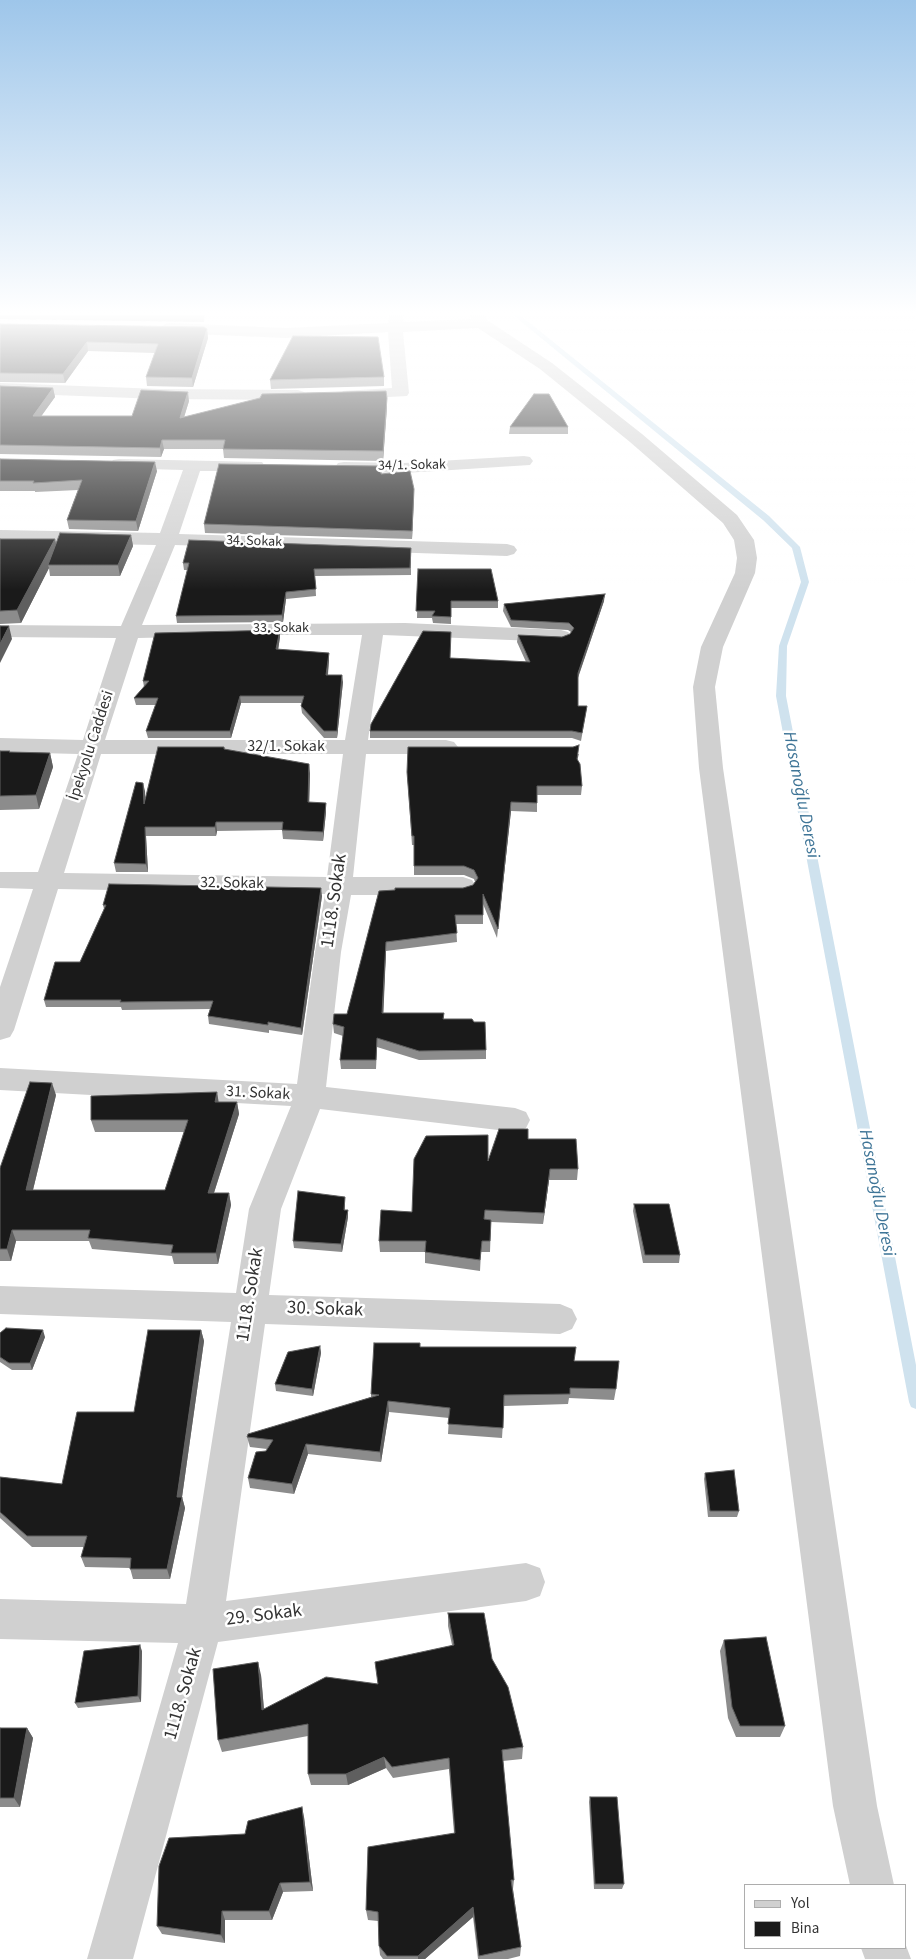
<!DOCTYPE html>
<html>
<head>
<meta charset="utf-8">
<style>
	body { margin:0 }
	#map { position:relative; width:916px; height:1959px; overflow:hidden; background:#fff; font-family:"Source Sans 3",sans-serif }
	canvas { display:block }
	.legend { position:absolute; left:744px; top:1884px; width:162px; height:65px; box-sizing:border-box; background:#fff; border:1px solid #adadad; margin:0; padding:6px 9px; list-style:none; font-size:15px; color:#333 }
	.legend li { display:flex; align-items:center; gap:10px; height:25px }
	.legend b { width:25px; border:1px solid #adadad }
</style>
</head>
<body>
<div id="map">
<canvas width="916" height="1959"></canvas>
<ul class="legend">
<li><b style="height:6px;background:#d0d0d0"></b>Yol</li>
<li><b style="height:14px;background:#1a1a1a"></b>Bina</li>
</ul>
</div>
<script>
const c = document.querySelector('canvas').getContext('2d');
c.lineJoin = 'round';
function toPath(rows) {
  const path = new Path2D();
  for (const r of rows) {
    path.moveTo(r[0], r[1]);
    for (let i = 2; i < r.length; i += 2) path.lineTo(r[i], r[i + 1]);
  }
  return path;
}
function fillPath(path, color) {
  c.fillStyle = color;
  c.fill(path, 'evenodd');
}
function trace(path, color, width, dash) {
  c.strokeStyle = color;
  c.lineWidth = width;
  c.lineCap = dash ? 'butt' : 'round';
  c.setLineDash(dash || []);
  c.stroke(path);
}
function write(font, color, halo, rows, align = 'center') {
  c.font = font + ' "Source Sans 3",sans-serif';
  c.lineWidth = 5;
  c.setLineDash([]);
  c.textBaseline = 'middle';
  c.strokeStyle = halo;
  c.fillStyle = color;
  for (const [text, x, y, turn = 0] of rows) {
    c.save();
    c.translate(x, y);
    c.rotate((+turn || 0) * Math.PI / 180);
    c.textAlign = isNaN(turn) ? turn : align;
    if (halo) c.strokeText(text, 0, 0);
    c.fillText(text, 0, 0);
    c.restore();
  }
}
const stream = toPath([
	[513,315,520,315,769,516,800,547,809,582,787,646,786,696,916,1365,916,1409,911,1407,909,1402,776,696,779,646,801,582,792,548,763,520,513,315]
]);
const minor = toPath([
	[389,315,404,315,403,322,471,319,470,315,485,315,487,320,552,363,642,434,737,515,754,540,757,558,755,573,723,647,715,687,723,768,877,1806,894,1885,850,1885,833,1806,699,768,693,687,701,647,735,573,737,558,734,540,723,523,630,442,540,369,478,328,403,332,409,393,407,396,349,399,343,397,341,394,343,391,392,388,388,332,286,338,169,333,164,331,161,328,164,325,169,323,286,328,388,323,389,315],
	[0,383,160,389,298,390,304,392,306,395,304,398,298,400,160,399,0,393,0,383],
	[524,456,530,457,533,461,530,465,404,473,344,472,338,471,335,467,338,463,344,462,404,463,524,456],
	[119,459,262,462,265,466,262,470,256,471,200,471,179,534,507,544,514,546,517,550,514,554,507,556,175,545,142,625,405,623,561,630,568,632,572,636,568,640,561,642,383,635,368,740,446,740,454,742,458,747,454,752,446,754,366,754,353,877,463,877,472,880,476,886,472,892,463,895,351,895,341,952,326,1087,515,1108,526,1112,530,1120,526,1128,515,1132,320,1109,281,1209,269,1295,560,1304,572,1309,577,1319,572,1329,560,1334,265,1324,226,1601,526,1563,540,1568,545,1582,540,1596,526,1601,218,1642,133,1959,87,1959,178,1643,0,1639,0,1599,186,1604,231,1322,0,1314,0,1286,236,1293,249,1209,291,1106,0,1090,0,1068,297,1084,315,952,325,894,58,889,14,1030,10,1037,0,1040,0,987,33,889,0,888,0,872,38,872,78,754,0,752,0,738,83,740,116,638,0,637,0,625,121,626,156,545,0,542,0,530,160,533,183,470,113,468,110,464,113,460,119,459],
	[270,635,362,635,345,740,105,740,138,638,270,635],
	[101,754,343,754,327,877,64,873,101,754],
	[905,1943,911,1959,865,1959,861,1948,905,1948,905,1943]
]);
const wall = toPath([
	[0,315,205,315,204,322,0,319],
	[0,324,207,329,208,338,193,387,147,386,146,377,155,353,88,351,65,383,0,382],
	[384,377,384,386,271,389,270,380],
	[0,386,53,388,55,397,41,416,132,416,189,401,184,417,387,398,387,407,383,461,224,458,223,449,164,449,161,457,0,454],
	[510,427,568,427,568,434,509,434],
	[0,459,157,471,138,531,69,529,67,520,78,490,35,492,35,491,0,491],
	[381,466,382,474,414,489,412,539,205,533,204,524],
	[131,535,133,546,120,576,50,576,49,568,21,623,0,624,0,539,55,539,56,544],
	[411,548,411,575,315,576,316,596,286,599,283,622,177,623,176,616,188,570,184,570,183,563],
	[418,569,498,601,498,608,451,608,451,624,433,623,432,618,417,618],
	[604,601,578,678,578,706,587,706,586,713,581,741,572,738,370,738,370,731,451,658,526,662,517,642,518,635,562,637,570,634,571,632,568,630,511,627,503,611,504,604],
	[280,630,280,637,278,650,329,660,328,675,343,682,337,738,324,738,302,713,301,706,302,703,241,703,231,738,148,738,146,731,156,705,136,705,134,698,144,687,143,681],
	[224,747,225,749,310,773,309,802,326,812,323,841,283,839,282,830,217,831,216,836,146,836,148,872,116,872,114,863,145,791,145,799],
	[0,751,10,751,10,752,50,753,53,767,39,809,0,810],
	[579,754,577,761,582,786,581,795,537,795,537,812,511,811,497,938,483,904,483,924,456,924,457,942,386,951,383,1013,444,1013,444,1019,486,1050,486,1059,419,1060,377,1047,376,1069,341,1069,340,1060,343,1036,334,1033,333,1024,347,1014,379,891,463,888,473,885,475,882,474,879,464,875,414,875,414,845,412,845,407,772],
	[322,896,302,1035,269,1030,269,1033,209,1024,208,1016,210,1009,122,1010,121,1007,46,1007,44,1000,80,962,104,909,103,905],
	[217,1092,218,1102,237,1102,239,1114,214,1193,229,1193,231,1205,218,1264,174,1264,172,1256,92,1249,89,1241,16,1241,11,1261,0,1261,0,1168,56,1095,33,1190,165,1190,184,1132,95,1132,91,1120],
	[528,1139,578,1169,577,1180,549,1180,543,1224,491,1222,490,1252,481,1252,480,1271,425,1263,425,1252,380,1252,379,1241,412,1212,488,1161],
	[345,1197,345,1210,348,1210,348,1217,342,1252,294,1248,293,1241],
	[634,1204,680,1255,679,1263,643,1263,633,1211],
	[201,1330,204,1341,182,1497,185,1508,170,1579,133,1579,130,1568,85,1567,81,1557,84,1547,32,1547,0,1518,0,1477,62,1484,134,1412],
	[0,1333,45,1337,32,1370,12,1370,0,1362],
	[420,1343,420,1347,575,1361,616,1389,614,1400,569,1398,568,1404,504,1406,502,1438,448,1434,449,1418,389,1412,381,1462,308,1454,294,1494,250,1488,248,1478,267,1449,250,1447,247,1437,371,1397,371,1394],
	[320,1346,321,1353,313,1396,276,1391,275,1384],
	[705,1473,739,1511,737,1517,708,1517,704,1479],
	[448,1613,492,1659,523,1747,522,1759,503,1761,514,1880,513,1889,521,1947,520,1956,508,1959,478,1959,473,1917,425,1959,383,1959,380,1955,379,1946,378,1921,368,1920,366,1910,454,1833,449,1769,393,1778,386,1768,348,1785,311,1785,308,1774,308,1736,222,1752,218,1740,261,1675,264,1709,378,1684,452,1645,448,1626],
	[724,1640,785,1726,780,1737,736,1737,728,1718,720,1651],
	[142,1651,141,1702,78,1708,75,1703],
	[0,1728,27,1728,33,1738,20,1807,0,1807,0,1809],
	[590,1797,624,1884,622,1889,594,1889,589,1802],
	[304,1817,313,1891,283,1892,272,1920,225,1920,225,1943,162,1934,157,1926,245,1834]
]);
const shadedWall = toPath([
	[207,329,208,338,193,387,192,378],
	[87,342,88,351,65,383,63,374],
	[53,388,55,397,35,425,33,416],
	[188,392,189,401,181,427,180,418],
	[387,398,387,407,383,461,383,451],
	[162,440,164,449,161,457,160,448],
	[155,462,157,471,138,531,136,521],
	[414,489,414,497,412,539,412,531],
	[131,535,133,546,120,576,118,565],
	[55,539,58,552,48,565,49,568,21,623,17,610],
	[286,592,286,599,283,622,282,615],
	[605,594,604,601,577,680,578,673],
	[9,626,12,639,0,663,0,644],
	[280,630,280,637,277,657,276,649],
	[329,653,329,660,327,682,326,675],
	[342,675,343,682,337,738,337,731],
	[240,696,241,703,231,738,230,731],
	[50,753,53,767,39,809,36,795],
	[309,764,310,773,309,811,308,802],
	[143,783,145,791,146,813,144,804],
	[511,802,511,811,497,938,498,929],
	[326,803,326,812,323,841,323,832],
	[216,822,217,831,216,836,215,827],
	[145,827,146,836,148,872,146,864],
	[321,888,322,896,302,1035,301,1028],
	[386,942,386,951,383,1023,382,1013],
	[52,1083,56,1095,30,1202,26,1190],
	[217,1092,219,1104,215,1102],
	[237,1102,239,1114,210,1205,208,1193],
	[550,1169,549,1180,543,1224,544,1213],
	[229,1193,231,1205,218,1264,216,1253],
	[348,1210,348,1217,342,1252,341,1244],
	[12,1230,16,1241,11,1261,7,1249],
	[43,1330,45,1337,32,1370,30,1363],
	[201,1330,204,1341,182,1497,185,1508,170,1579,167,1569],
	[320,1346,321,1353,313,1396,312,1389],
	[388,1401,389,1412,381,1462,380,1452],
	[306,1444,308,1454,294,1494,292,1484],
	[140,1645,142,1651,141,1702,138,1696],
	[258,1662,261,1675,265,1722,262,1710],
	[27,1728,33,1738,20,1807,14,1798],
	[384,1757,386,1768,348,1785,346,1774],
	[302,1807,304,1817,313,1891,310,1882],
	[280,1883,283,1892,272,1920,269,1911],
	[473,1907,473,1917,425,1959,418,1959,418,1956],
	[222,1911,225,1920,225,1943,221,1935]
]);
const building = toPath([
	[0,324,204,327,207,329,192,378,146,377,158,344,87,342,63,374,0,373,0,324],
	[293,336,378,337,384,377,270,380,293,336],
	[0,386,53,388,33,416,132,416,141,390,188,392,180,418,260,398,262,394,386,391,387,398,383,451,223,449,225,440,162,440,160,448,0,445,0,386],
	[534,394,549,394,568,427,510,427,534,394],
	[0,459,155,462,136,521,67,520,82,480,33,483,34,481,0,481,0,459],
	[219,464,381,466,381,474,410,471,414,489,412,531,204,524,219,464],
	[60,533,131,535,118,565,48,565,60,533],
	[0,539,55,539,17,610,0,611,0,539],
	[189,540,411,548,410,568,314,569,316,589,286,592,282,615,176,616,189,563,183,563,189,540],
	[418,569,491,569,498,601,451,601,451,617,432,616,435,611,416,611,418,569],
	[605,594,578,673,578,706,587,706,582,733,572,731,370,731,371,724,423,631,451,632,450,658,530,662,518,635,562,637,570,634,574,628,569,623,511,620,504,604,605,594],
	[0,626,9,626,0,644,0,626],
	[280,630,276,649,329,653,326,675,342,675,337,731,324,731,301,706,304,696,240,696,230,731,146,731,158,698,134,698,149,681,143,681,155,633,280,630],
	[579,745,577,759,580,764,582,786,537,786,537,803,511,802,498,929,483,894,483,915,455,915,457,933,386,942,382,1013,444,1013,443,1019,472,1019,474,1022,485,1022,486,1050,419,1051,377,1038,376,1060,340,1060,344,1027,333,1024,334,1014,347,1014,379,891,395,890,395,888,463,888,473,885,478,878,474,870,464,866,414,866,414,836,412,836,407,772,408,747,573,747,579,745],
	[158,747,224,747,224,749,309,764,308,802,326,803,323,832,282,830,283,822,216,822,215,827,145,827,146,864,114,863,136,782,143,783,144,804,158,747],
	[0,751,10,751,9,752,50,753,36,795,0,796,0,751],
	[109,884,321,888,301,1028,268,1022,268,1025,208,1016,213,1001,120,1002,121,1000,44,1000,55,962,80,962,106,905,103,905,109,884],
	[30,1082,52,1083,26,1190,165,1190,188,1120,91,1120,91,1096,217,1092,215,1102,237,1102,208,1193,229,1193,216,1253,171,1253,173,1245,88,1238,90,1230,12,1230,7,1249,0,1249,0,1168,30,1082],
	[499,1129,528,1129,528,1139,576,1139,578,1169,550,1169,544,1213,485,1210,484,1219,491,1220,490,1241,482,1241,480,1260,425,1252,426,1241,379,1241,381,1210,412,1212,414,1159,426,1136,488,1135,488,1161,499,1129],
	[298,1191,345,1197,344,1210,348,1210,341,1244,293,1241,298,1191],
	[634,1204,669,1204,680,1255,645,1255,634,1204],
	[6,1328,43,1330,30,1363,9,1363,0,1357,0,1333,6,1328],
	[148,1330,201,1330,177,1497,182,1497,167,1569,130,1569,131,1558,81,1557,87,1536,27,1536,0,1512,0,1477,62,1484,77,1412,134,1412,148,1330],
	[374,1343,420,1343,420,1347,576,1347,574,1361,619,1361,616,1389,570,1388,570,1394,504,1395,503,1428,448,1424,450,1408,388,1401,380,1452,306,1444,292,1484,248,1478,256,1452,266,1451,273,1440,247,1437,248,1434,379,1395,371,1394,374,1343],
	[320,1346,312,1389,275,1384,288,1352,320,1346],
	[734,1470,739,1511,710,1511,705,1473,734,1470],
	[448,1613,484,1613,492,1659,508,1687,523,1747,502,1750,514,1880,511,1880,521,1947,479,1956,473,1907,418,1956,387,1956,379,1946,378,1912,366,1910,368,1847,455,1833,449,1758,392,1767,384,1757,346,1774,308,1774,308,1724,218,1740,213,1669,258,1662,262,1710,326,1677,378,1684,375,1662,454,1645,448,1613],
	[766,1637,785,1726,740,1726,732,1707,724,1640,766,1637],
	[140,1645,138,1696,75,1703,84,1651,140,1645],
	[0,1728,27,1728,14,1798,0,1798,0,1728],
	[590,1797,617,1797,624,1884,595,1884,590,1797],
	[302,1807,310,1882,280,1883,269,1911,222,1911,221,1935,157,1926,159,1866,169,1838,245,1834,248,1821,302,1807]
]);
const farStreetnames = [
	["34/1. Sokak",412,466,-1],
	["34. Sokak",254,542,2],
	["33. Sokak",281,629]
];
const streetNames = [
	["İpekyolu Caddesi",92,746,-72],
	["32/1. Sokak",286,747],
	["32. Sokak",232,884,1],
	["31. Sokak",258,1094,3]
];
const waterNames = [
	["Hasanoğlu Deresi",800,795,79],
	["Hasanoğlu Deresi",876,1193,79]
];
const nearStreetnames = [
	["1118. Sokak",335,901,-82],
	["1118. Sokak",251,1295,-81],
	["30. Sokak",325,1310,2],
	["29. Sokak",264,1616,-7],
	["1118. Sokak",184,1694,-74]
];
fillPath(stream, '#cfe2ee');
fillPath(minor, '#d0d0d0');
fillPath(wall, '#8c8c8c');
fillPath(shadedWall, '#5f5f5f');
fillPath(building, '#1a1a1a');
trace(building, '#5f5f5f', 1);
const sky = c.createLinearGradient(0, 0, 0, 590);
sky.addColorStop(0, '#9ec6ea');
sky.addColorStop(0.53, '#fff');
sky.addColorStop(1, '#ffffff00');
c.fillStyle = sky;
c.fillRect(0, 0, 916, 590);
write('14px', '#333', '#fff', farStreetnames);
write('16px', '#333', '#fff', streetNames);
write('italic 18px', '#3f7597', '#fff', waterNames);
write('19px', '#333', '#fff', nearStreetnames);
</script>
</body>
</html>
